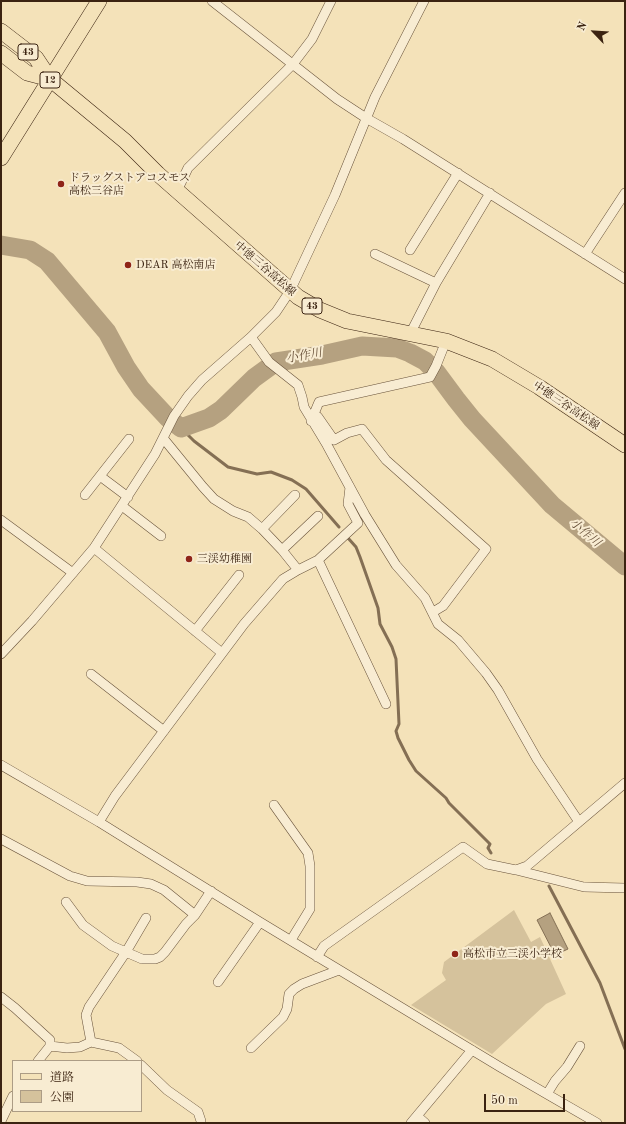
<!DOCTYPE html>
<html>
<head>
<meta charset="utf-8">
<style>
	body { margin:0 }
	#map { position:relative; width:626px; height:1124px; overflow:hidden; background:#f4e2b9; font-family:"Old Standard TT","Noto Serif JP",serif }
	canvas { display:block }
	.frame { position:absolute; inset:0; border:2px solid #3b2311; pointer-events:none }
	.legend { position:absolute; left:12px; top:1060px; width:130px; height:52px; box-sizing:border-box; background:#f8ecd2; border:1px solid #ac9c85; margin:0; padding:5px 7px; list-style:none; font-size:12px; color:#3b2311 }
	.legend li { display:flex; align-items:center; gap:8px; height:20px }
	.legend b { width:20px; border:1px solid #ac9c85 }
	.north { position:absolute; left:574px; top:12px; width:40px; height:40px; -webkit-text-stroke:3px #f8ecd2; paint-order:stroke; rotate:295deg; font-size:11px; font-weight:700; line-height:16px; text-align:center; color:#3b2311 }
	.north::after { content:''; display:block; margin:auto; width:14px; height:18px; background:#3b2311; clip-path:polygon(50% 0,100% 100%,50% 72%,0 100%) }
	.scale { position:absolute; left:484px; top:1094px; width:81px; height:18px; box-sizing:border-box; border:2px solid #3b2311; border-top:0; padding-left:5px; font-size:12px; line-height:14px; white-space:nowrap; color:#3b2311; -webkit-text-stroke:3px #f8ecd2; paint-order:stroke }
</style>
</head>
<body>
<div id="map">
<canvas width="626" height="1124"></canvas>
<div class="frame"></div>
<ul class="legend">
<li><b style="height:5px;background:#f4e2b9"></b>道路</li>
<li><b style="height:11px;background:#d5c29c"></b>公園</li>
</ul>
<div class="north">N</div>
<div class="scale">50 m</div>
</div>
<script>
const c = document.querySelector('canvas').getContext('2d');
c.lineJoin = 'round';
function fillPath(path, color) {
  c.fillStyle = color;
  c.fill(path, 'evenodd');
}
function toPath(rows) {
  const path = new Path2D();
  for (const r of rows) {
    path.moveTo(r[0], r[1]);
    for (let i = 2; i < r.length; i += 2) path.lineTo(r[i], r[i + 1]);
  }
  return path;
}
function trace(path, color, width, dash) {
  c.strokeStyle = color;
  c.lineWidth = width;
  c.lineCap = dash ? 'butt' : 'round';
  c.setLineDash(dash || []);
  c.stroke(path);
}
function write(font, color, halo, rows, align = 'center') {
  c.font = font + ' "Old Standard TT","Noto Serif JP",serif';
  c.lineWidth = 4;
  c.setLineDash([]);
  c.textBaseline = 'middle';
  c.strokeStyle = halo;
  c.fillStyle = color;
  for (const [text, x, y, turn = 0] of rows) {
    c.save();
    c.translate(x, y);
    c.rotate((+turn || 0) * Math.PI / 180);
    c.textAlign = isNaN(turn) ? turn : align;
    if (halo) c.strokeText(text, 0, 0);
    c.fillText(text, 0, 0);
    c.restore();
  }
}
const green = toPath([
	[514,910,531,942,540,937,566,994,546,1004,492,1054,411,1005,446,980,442,973,444,962]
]);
const water = toPath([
	[550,913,568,949,555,955,537,920,550,913]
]);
const stream = toPath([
	[181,428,194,441,228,467,257,474,271,472,292,480,306,489,339,527],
	[348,538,356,547,360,557,378,608,380,624,392,647,396,659,399,724,396,731,398,738,409,760,416,771,446,798,449,803,490,844,488,848,491,853],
	[549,886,600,983,625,1049]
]);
const river = toPath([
	[1,245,30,250,47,261,107,332,126,367,141,389,168,418,181,428,209,418,221,410,254,378,276,362,322,355,362,346,397,348,410,353,425,361,436,372,456,399,472,419,552,505,625,566]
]);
const street = toPath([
	[212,1,337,99,366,118,403,139,625,279],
	[177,191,188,168,293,64,312,39,331,1],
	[410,250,458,173],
	[375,254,436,283],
	[585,254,625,193],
	[410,334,436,283,490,193],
	[251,337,269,362,298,385,302,397,304,407,327,445,365,515,396,565,425,598,438,624,458,640,486,673,498,690,537,759,579,822],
	[311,421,318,417,334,440,347,433,362,429,386,460,486,549,443,606,433,612],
	[311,421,319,402,430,377,436,366,446,341],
	[163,438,203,487,214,499,233,511,248,517,262,529,282,550,298,570],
	[100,476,128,497],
	[85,495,129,439],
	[122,506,161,536],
	[1,520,73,573],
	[262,529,295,495],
	[94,548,222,653],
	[282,550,318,516],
	[318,560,386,704],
	[195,631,239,575],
	[1,654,32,621,94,548,155,454,174,416,188,396,202,380,251,337,276,312,290,291,335,195,375,97,424,1],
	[91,674,164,731],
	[1,765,99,822,260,922,500,1067,597,1123],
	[274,805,308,853,310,866,310,909,291,940],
	[99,822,115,796,244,624,283,579,298,570,318,560,358,523,348,504,350,487],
	[1,839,70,876,87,881,137,882,151,884,164,890,195,915],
	[516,870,584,887,625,888],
	[66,902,83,925,112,946,142,959,155,959,160,957,165,952,186,924,195,915,211,891],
	[317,957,324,946,463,847,487,864,516,870,527,866,625,783],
	[218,982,260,922],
	[1,997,15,1008,50,1040,50,1046,38,1061],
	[91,1042,86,1015,89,1007,126,952,146,918],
	[50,1046,67,1048,80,1047,91,1042,119,1048,137,1061],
	[251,1048,283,1017,287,1009,289,994,294,989,302,984,339,970],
	[141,1065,167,1090,198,1112,201,1121,201,1123],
	[547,1094,555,1081,567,1067,580,1046],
	[417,1116,425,1123],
	[1,1121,13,1096],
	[411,1123,472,1050]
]);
const primary = toPath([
	[1,31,36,58,50,79,125,141,158,174,298,297,320,310,347,321,446,341,492,359,539,387,625,445],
	[1,53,27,73,50,79],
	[1,158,99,1]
]);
const markers = [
	[61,184,4,"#8f2418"],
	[128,265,4,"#8f2418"],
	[189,559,4,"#8f2418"],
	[455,954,4,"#8f2418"]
];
const shields = [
	[28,52,20],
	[50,80,20],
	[312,306,20]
];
const shieldNames = [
	["43",28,52],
	["12",50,80],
	["43",312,306]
];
const poiNames = [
	["ドラッグストアコスモス",69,178],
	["高松三谷店",69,191],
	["DEAR 高松南店",136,265],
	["三渓幼稚園",197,559],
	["高松市立三渓小学校",463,954]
];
const streetNames = [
	["中徳三谷高松線",265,269,41],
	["中徳三谷高松線",566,406,34]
];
const waterNames = [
	["小作川",304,356,-10],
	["小作川",585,533,40]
];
fillPath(green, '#d5c29c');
fillPath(water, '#b5a180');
trace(water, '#846f54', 1);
trace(stream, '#846f54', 3);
trace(river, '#b5a180', 19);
trace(street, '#69533b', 10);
trace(primary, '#3b2311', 16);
trace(street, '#f8ecd2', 9);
trace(primary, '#f4e2b9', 15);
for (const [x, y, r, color] of markers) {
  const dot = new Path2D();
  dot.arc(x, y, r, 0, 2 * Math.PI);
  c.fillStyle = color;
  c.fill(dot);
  trace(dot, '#f8ecd2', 1.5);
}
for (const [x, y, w] of shields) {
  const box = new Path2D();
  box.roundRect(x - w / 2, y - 8, w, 16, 3);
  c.fillStyle = '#f8ecd2';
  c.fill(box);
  trace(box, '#3b2311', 1);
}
write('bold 10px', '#3b2311', null, shieldNames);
write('11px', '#3b2311', '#f8ecd2', poiNames, 'left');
write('11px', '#3b2311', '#f8ecd2', streetNames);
write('italic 12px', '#664f38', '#f8ecd2', waterNames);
</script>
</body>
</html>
